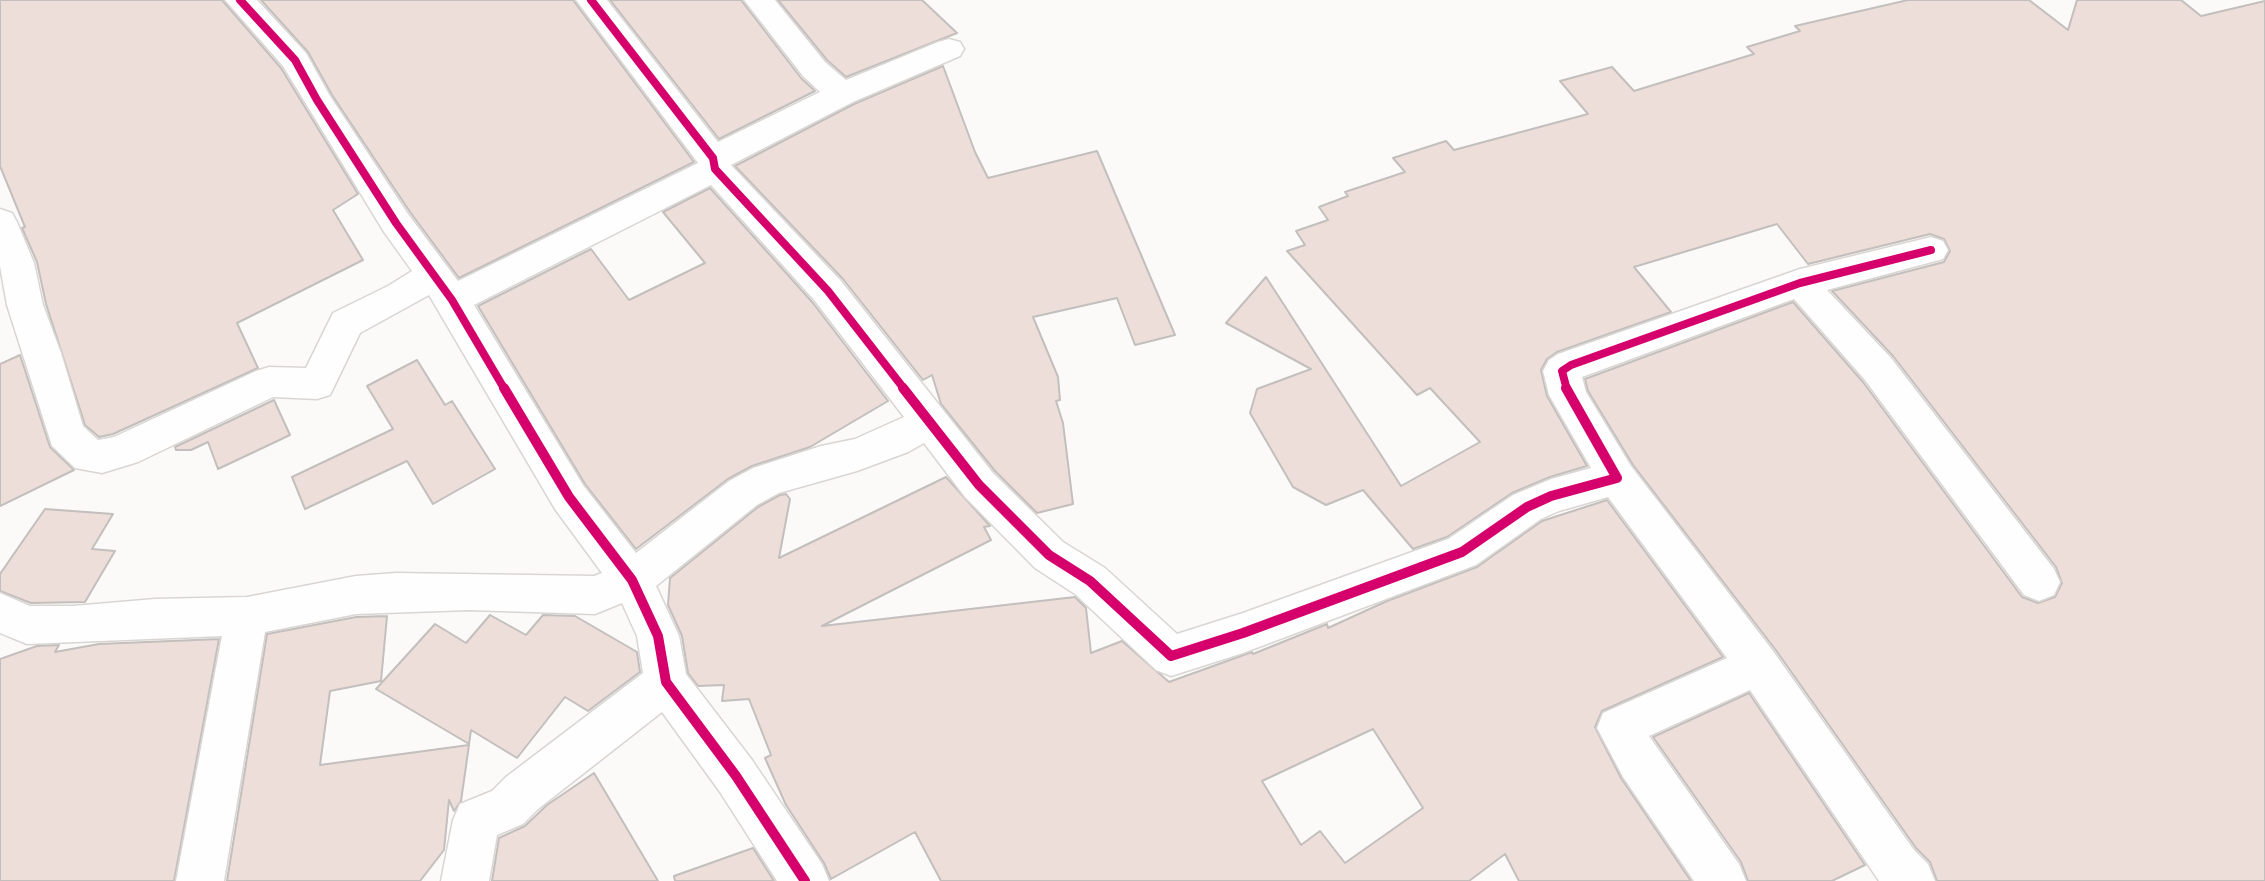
<!DOCTYPE html>
<html>
<head>
<meta charset="utf-8">
<style>
	body { margin:0 }
	canvas { display:block; background:#fcfaf9 }
</style>
</head>
<body>
<canvas width="2265" height="881"></canvas>
<script>
const c = document.querySelector('canvas').getContext('2d');
c.lineJoin = 'round';
function fillPath(path, color) {
  c.fillStyle = color;
  c.fill(path, 'evenodd');
}
function toPath(rows) {
  const path = new Path2D();
  for (const r of rows) {
    path.moveTo(r[0], r[1]);
    for (let i = 2; i < r.length; i += 2) path.lineTo(r[i], r[i + 1]);
  }
  return path;
}
function trace(path, color, width, dash) {
  c.strokeStyle = color;
  c.lineWidth = width;
  c.lineCap = dash ? 'butt' : 'round';
  c.setLineDash(dash || []);
  c.stroke(path);
}
const building = toPath([
	[0,0,222,0,281,68,358,194,333,210,363,260,237,323,258,368,113,434,99,437,85,425,46,304,37,262,22,228,25,227,0,166,0,0],
	[261,0,573,0,694,162,459,278,410,212,332,95,308,52,261,0],
	[610,0,741,0,801,78,815,91,719,139,610,0],
	[778,0,922,0,957,33,846,77,827,60,778,0],
	[1908,0,2029,0,2068,30,2077,0,2181,0,2201,16,2265,1,2265,881,1937,881,1930,862,1916,848,1775,649,1633,465,1588,391,1585,379,1793,302,1863,382,2022,597,2038,603,2055,597,2062,583,2056,567,1893,356,1832,291,1944,262,1950,251,1944,239,1930,234,1808,264,1777,224,1634,267,1671,312,1557,352,1547,359,1541,370,1547,396,1587,466,1550,477,1512,493,1447,537,1413,549,1363,490,1326,505,1293,487,1250,413,1257,389,1311,369,1226,323,1266,277,1401,486,1480,442,1430,388,1417,395,1287,251,1305,245,1296,231,1328,220,1319,207,1348,196,1345,192,1405,172,1393,158,1446,141,1454,150,1588,114,1560,81,1612,67,1634,91,1754,54,1747,47,1800,31,1795,26,1908,0],
	[943,66,975,152,988,178,1097,151,1175,335,1135,345,1117,298,1033,317,1058,377,1060,400,1056,401,1063,423,1073,504,1037,513,995,471,941,404,932,375,923,380,843,279,735,166,854,104,943,66],
	[710,188,813,303,888,401,810,447,752,466,728,479,636,549,585,484,478,306,591,249,629,300,705,263,663,212,710,188],
	[20,355,50,447,74,470,0,506,0,364,20,355],
	[417,360,445,405,452,401,495,469,433,504,407,461,305,509,292,477,393,429,367,386,417,360],
	[274,400,290,435,218,469,208,442,191,450,176,450,175,447,274,400],
	[946,477,990,526,984,527,991,540,822,626,1075,597,1086,608,1091,653,1122,641,1169,682,1252,652,1253,654,1327,624,1328,628,1387,601,1477,567,1542,521,1607,500,1723,657,1602,711,1595,727,1621,778,1691,881,1519,881,1505,854,1469,881,941,881,915,832,831,879,824,863,786,805,765,758,771,755,749,699,722,701,724,685,698,686,688,673,682,636,668,605,670,578,758,507,780,495,786,494,790,499,779,558,946,477],
	[1373,729,1423,808,1345,863,1320,831,1301,845,1262,781,1373,729],
	[45,509,113,514,92,549,115,551,85,602,31,603,0,591,0,574,45,509],
	[490,615,526,635,543,615,575,616,637,652,640,672,588,711,565,697,517,758,471,730,469,744,376,689,435,624,466,643,490,615],
	[387,616,381,681,330,691,320,765,469,745,461,801,454,811,449,800,444,850,420,881,227,881,267,634,356,617,387,616],
	[219,639,174,881,0,881,0,659,37,646,59,645,55,652,99,644,219,639],
	[1749,693,1865,865,1832,881,1748,881,1741,862,1653,737,1749,693],
	[594,773,658,881,492,881,499,838,525,826,547,805,594,773],
	[753,848,774,881,675,881,674,876,753,848]
]);
const minor = toPath([
	[225,0,257,0,306,53,330,96,408,214,458,281,698,163,576,0,607,0,718,142,820,92,803,76,744,0,775,0,825,62,846,80,938,42,949,39,960,42,964,49,960,56,853,102,731,165,841,281,993,473,1063,542,1105,568,1177,634,1243,613,1448,539,1513,495,1551,479,1591,468,1549,395,1543,371,1549,360,1558,354,1800,269,1931,237,1943,241,1948,250,1943,259,1827,290,1891,358,2054,569,2060,582,2054,595,2039,601,2024,595,1865,380,1794,299,1582,377,1586,392,1631,466,1773,651,1914,850,1928,864,1935,881,1879,881,1750,690,1649,736,1739,864,1746,881,1694,881,1623,777,1597,728,1603,713,1727,658,1608,497,1559,511,1541,519,1476,565,1243,653,1171,676,1156,670,1075,594,1035,568,965,497,924,443,908,452,857,471,779,493,757,505,656,586,679,636,686,674,752,760,822,864,829,881,777,881,720,792,662,712,538,809,523,824,497,835,489,881,441,881,453,820,460,804,492,791,506,777,643,673,637,636,622,603,595,614,469,610,356,614,265,632,224,881,176,881,222,636,27,644,0,633,0,593,30,606,73,606,155,599,247,597,356,576,396,573,594,576,602,573,555,509,429,295,360,333,330,395,317,399,273,397,138,462,102,473,75,468,52,446,7,305,0,266,0,209,12,213,17,222,34,263,43,305,61,353,83,426,98,440,114,437,256,371,269,367,306,368,333,313,388,286,412,271,384,232,283,66,225,0],
	[711,185,815,301,904,417,855,439,821,446,753,468,729,481,636,553,583,485,474,305,711,185]
]);
const cyclewayFar1 = toPath([
	[240,0,295,60,317,100,396,223,452,300,505,390],
	[591,0,713,158,715,169,828,291,905,390],
	[1567,390,1562,371,1571,365,1800,283,1931,250]
]);
const cycleway = toPath([
	[504,388,569,497,632,580,658,636,666,682,736,776,805,881],
	[903,388,979,485,1049,555,1090,581,1171,656,1243,633,1462,552,1527,507,1551,496,1617,478,1566,388]
]);
fillPath(building, '#eddeda');
trace(building, '#c2bfbd', 2);
trace(minor, '#d9d5d3', 3);
fillPath(minor, '#fffefe');
trace(cyclewayFar1, '#d6006c', 8);
trace(cycleway, '#d6006c', 10);
</script>
</body>
</html>
